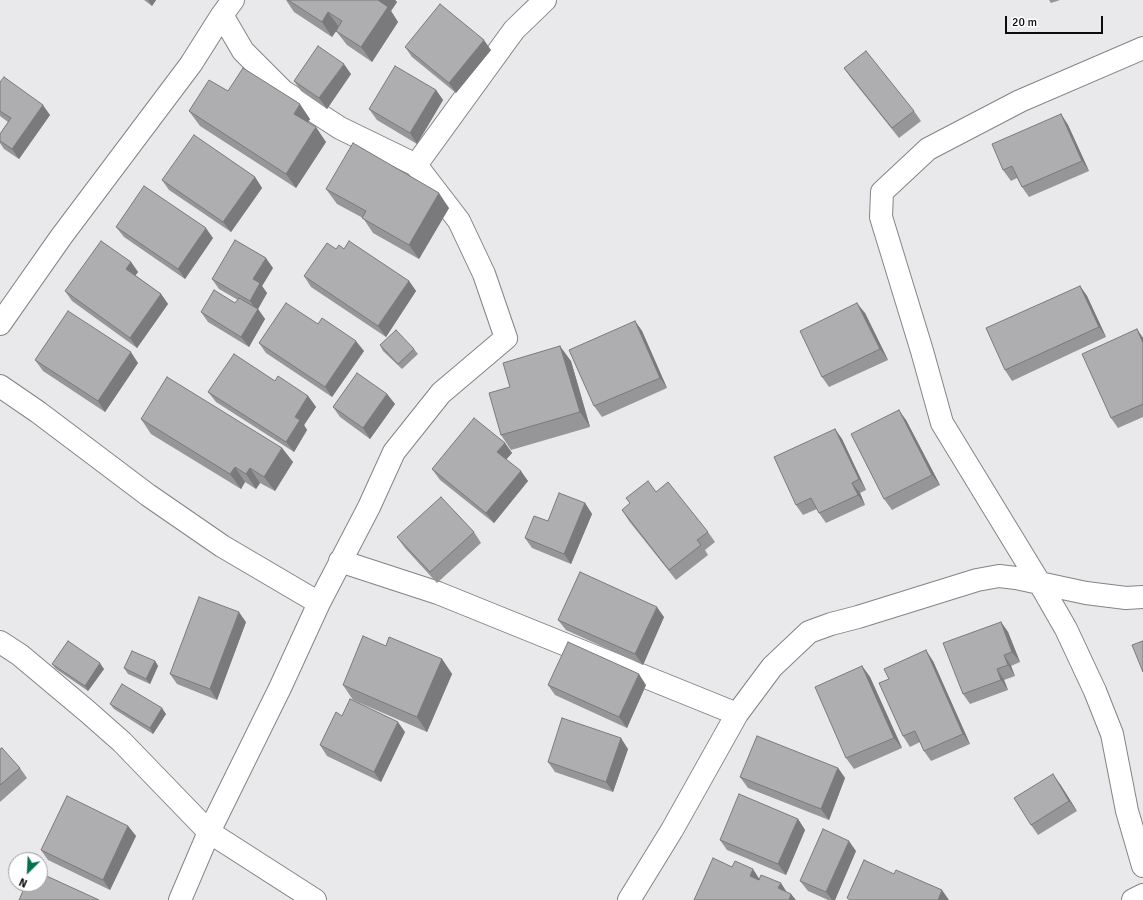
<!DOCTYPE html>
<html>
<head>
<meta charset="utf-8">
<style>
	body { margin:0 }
	#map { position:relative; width:1143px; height:900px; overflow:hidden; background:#e9e9ec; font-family:Signika,sans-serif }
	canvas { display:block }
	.north { position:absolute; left:8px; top:852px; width:40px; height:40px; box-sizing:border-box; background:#fff; border:1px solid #9e9e9e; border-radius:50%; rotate:204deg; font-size:11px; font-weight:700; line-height:16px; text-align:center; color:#0c0c0d }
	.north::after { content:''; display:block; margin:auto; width:14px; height:18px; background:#047048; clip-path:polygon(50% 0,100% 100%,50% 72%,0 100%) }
	.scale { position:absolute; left:1005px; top:16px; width:98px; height:18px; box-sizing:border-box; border:2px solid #0c0c0d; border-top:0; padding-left:5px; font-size:12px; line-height:14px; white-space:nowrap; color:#0c0c0d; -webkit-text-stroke:3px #fff; paint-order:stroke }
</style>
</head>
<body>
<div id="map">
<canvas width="1143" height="900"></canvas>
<div class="north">N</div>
<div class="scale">20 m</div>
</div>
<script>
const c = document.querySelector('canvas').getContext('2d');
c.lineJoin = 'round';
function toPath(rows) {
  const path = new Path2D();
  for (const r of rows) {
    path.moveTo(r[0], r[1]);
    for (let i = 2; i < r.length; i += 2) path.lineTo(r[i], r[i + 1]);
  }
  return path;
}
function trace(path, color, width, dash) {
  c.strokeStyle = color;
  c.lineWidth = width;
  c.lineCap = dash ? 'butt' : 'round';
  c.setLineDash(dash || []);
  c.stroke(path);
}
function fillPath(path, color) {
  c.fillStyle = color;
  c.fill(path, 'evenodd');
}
const minor = toPath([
	[1143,48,1020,101,928,149,882,192,881,217,922,351,942,423,1039,582,1066,629,1095,691,1112,734,1127,811,1143,866],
	[416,165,514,30,545,0],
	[0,324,61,237,191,64,222,15,233,0],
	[0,386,38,412,148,495,222,546,319,603],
	[340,561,438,593,737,714],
	[0,642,20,655,88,712,122,742,209,832,315,900],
	[180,900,209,832,280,688,319,603,369,507,394,452,441,393,506,338,484,274,459,221,416,165,340,128,283,91,243,51,222,15],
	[629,900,672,830,737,714,772,667,809,632,831,624,858,617,977,580,999,576,1016,578,1086,593,1126,598,1143,597],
	[1133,900,1143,895]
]);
const wall = toPath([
	[144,0,156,0,152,6],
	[286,0,395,0,397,2,391,11,398,22,372,62,347,45,336,31,332,37,294,12],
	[1049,0,1060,0,1051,3],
	[405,47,491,50,456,93,412,57],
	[844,68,914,111,921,121,899,138,851,78],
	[351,74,327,109,301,91,294,81],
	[0,82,50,115,19,159,4,149,0,143,0,134,8,122,0,116],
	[436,90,443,100,417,144,377,120,369,109],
	[228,91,310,119,308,123,326,142,296,188,200,126,189,111],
	[1061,114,1068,125,1089,171,1029,197,1022,187,1017,178,1011,181,1003,170],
	[255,177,262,188,231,232,169,190,162,180],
	[326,189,449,208,419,259,373,233,363,218,337,204],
	[116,227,213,238,185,279,124,237],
	[336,249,344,249,409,281,416,291,386,337,311,287,304,276],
	[131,262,138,272,135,275,161,294,168,304,137,348,72,301,65,291],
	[273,268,262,286,267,293,258,309,265,319,249,347,208,322,201,312,235,303,238,300,219,289,212,279],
	[1080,286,1087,296,1106,337,1012,381,1005,370],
	[865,313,888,360,829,387,822,377],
	[635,321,642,331,667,388,602,417,594,406],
	[318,324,364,351,332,397,266,353,259,343],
	[1137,329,1143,338,1143,417,1118,428,1111,418],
	[380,345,414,349,418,354,402,369,383,351],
	[35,360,138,363,105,412,43,371],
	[571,361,590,427,511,450,501,435,510,387],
	[275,381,308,396,316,407,304,425,307,430,294,452,216,402,208,392],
	[387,394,395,404,370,439,340,417,333,407],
	[141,419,282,448,293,462,275,491,260,483,256,489,245,482,241,489,151,434],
	[906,420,940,485,892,510,884,499],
	[835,429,842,439,866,490,860,493,865,505,826,523,819,513,817,509,803,515,796,505],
	[505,443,512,453,506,459,528,481,494,523,440,480,432,469],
	[656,492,708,532,715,542,705,550,708,555,676,580,629,521,622,510],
	[585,503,592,514,571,564,532,548,525,538,548,521],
	[474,532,481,543,437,583,405,548,397,537],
	[664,617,643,665,566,630,558,620],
	[246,622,217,700,177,684,170,674],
	[1001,622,1008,632,1020,662,1011,666,1015,676,1004,680,1008,690,970,704,963,694],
	[386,646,442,659,452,674,427,732,353,700,343,685],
	[155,661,158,666,150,684,128,674,124,668],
	[933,661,970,744,931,761,924,751,920,742,910,747,903,736],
	[52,664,104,669,88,691,56,669],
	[862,666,870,677,902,748,854,769,846,758],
	[548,685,646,685,627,728,555,695],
	[110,704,166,714,153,734,114,709],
	[342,716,405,732,381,782,327,756,320,745],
	[0,749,20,768,27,778,0,802],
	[628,749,613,792,555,772,548,762],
	[838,768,845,778,829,820,748,788,740,777],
	[1060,784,1077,811,1038,835,1031,825],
	[798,819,805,830,786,875,727,850,720,840],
	[128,826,136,836,110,890,48,860,41,850],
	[856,851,835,900,828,900,808,891,800,881]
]);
const shadedWall = toPath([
	[148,0,156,0,152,6],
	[378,0,395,0,397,2,391,11,398,22,372,62,361,47],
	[328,12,339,27,332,37,322,22],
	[484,40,491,50,456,93,449,83],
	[344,64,351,74,327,109,319,98],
	[436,90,443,100,417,144,410,133],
	[300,104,310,119,304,128,294,114],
	[43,105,50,115,19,159,12,149],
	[1061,114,1068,125,1089,171,1082,161],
	[316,127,326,142,296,188,286,174],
	[255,177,262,188,231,232,223,222],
	[439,193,449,208,419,259,409,245],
	[206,228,213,238,185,279,178,269],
	[266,258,273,268,262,286,267,293,258,309,265,319,249,347,241,337,257,311,250,301,253,279],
	[131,262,138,272,133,279,126,269],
	[409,281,416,291,386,337,378,326],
	[1080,286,1087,296,1106,337,1099,327],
	[161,294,168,304,137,348,130,338],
	[857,303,865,313,888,360,880,349],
	[635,321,642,331,667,388,660,378],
	[1137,329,1143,338,1143,343],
	[356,341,364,351,332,397,325,387],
	[560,346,571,361,590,427,580,412],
	[131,352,138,363,105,412,98,401],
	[387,394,395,404,370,439,363,428],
	[308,396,316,407,304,425,307,430,294,452,286,442,295,417],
	[899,410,906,420,940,485,932,475],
	[835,429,842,439,866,490,859,479],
	[505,443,512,453,504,462,497,452],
	[282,448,293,462,275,491,264,477],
	[235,467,245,482,241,489,230,474],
	[250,468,260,483,256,489,246,474],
	[521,471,528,481,494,523,486,513],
	[852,483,860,493,865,505,858,495],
	[585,503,592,514,571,564,564,554],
	[657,607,664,617,643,665,635,654],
	[239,612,246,622,217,700,210,689],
	[1001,622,1008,632,1020,662,1012,652],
	[926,650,933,661,970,744,963,734],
	[1004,655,1011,666,1015,676,1008,665],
	[442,659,452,674,427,732,417,717],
	[155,661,158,666,150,684,146,679],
	[100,663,104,669,88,691,85,686],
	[862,666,870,677,902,748,894,738],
	[997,669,1004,680,1008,690,1001,680],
	[639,674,646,685,627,728,619,717],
	[162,708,166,714,153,734,150,728],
	[398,722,405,732,381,782,374,772],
	[621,738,628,749,613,792,606,782],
	[838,768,845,778,829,820,821,809],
	[1053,774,1060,784,1077,811,1069,801],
	[798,819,805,830,786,875,778,864],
	[128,826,136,836,110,890,103,880],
	[849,841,856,851,835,900,832,900,826,892],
	[753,869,760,880,757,886,750,876],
	[781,883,788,894,778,888],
	[942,890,949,900,938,900],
	[791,894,796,900,789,900]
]);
const building = toPath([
	[288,0,378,0,388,7,361,47,336,31,342,21,328,12,322,22,288,0],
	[440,4,484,40,449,83,405,47,440,4],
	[318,46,344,64,319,98,294,81,318,46],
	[866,51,914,111,892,128,844,68,866,51],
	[395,66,436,90,410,133,369,109,395,66],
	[243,68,300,104,294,114,316,127,286,174,189,111,209,80,228,91,243,68],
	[4,77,43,105,12,149,0,141,0,134,11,118,0,111,0,82,4,77],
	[1061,114,1082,161,1022,187,1012,166,1003,170,992,144,1061,114],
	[194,135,255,177,223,222,162,180,194,135],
	[353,143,439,193,409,245,362,218,366,211,326,189,353,143],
	[144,186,206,228,178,269,116,227,144,186],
	[235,240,266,258,253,279,260,283,250,301,212,279,235,240],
	[101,241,131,262,126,269,161,294,130,338,65,291,101,241],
	[349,241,409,281,378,326,304,276,327,243,336,249,339,245,344,249,349,241],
	[1080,286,1099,327,1005,370,986,328,1080,286],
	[214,290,235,303,239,298,258,309,241,337,201,312,214,290],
	[286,303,318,324,322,318,356,341,325,387,259,343,286,303],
	[857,303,880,349,822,377,800,331,857,303],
	[68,311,131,352,98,401,35,360,68,311],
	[635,321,660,378,594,406,569,350,635,321],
	[1137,329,1143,343,1143,404,1111,418,1082,354,1137,329],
	[396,330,414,349,398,364,380,345,396,330],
	[560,346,580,412,501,435,489,393,510,387,503,363,560,346],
	[234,354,275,381,278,376,308,396,295,417,300,420,286,442,208,392,234,354],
	[357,373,387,394,363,428,333,407,357,373],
	[167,377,282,448,264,477,250,468,246,474,235,467,230,474,141,419,167,377],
	[899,410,932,475,884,499,851,434,899,410],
	[474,418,505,443,497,452,521,471,486,513,432,469,474,418],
	[835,429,859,479,852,483,858,495,819,513,811,498,796,505,774,457,835,429],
	[648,481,656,492,668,482,708,532,697,540,701,545,669,570,622,510,630,503,626,498,648,481],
	[559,493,585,503,564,554,525,538,534,516,548,521,559,493],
	[441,497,474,532,430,572,397,537,441,497],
	[580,572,657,607,635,654,558,620,580,572],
	[199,597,239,612,210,689,170,674,199,597],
	[1001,622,1012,652,1004,655,1008,665,997,669,1001,680,963,694,943,643,1001,622],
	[363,636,386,646,389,637,442,659,417,717,343,685,363,636],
	[68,641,100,663,85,686,52,664,68,641],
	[1143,641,1143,672,1132,645,1143,641],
	[568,642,639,674,619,717,548,685,568,642],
	[926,650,963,734,924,751,915,731,903,736,879,683,889,679,884,669,926,650],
	[132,651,155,661,146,679,124,668,132,651],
	[862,666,894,738,846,758,815,687,862,666],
	[122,684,162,708,150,728,110,704,122,684],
	[350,699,398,722,374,772,320,745,336,712,342,716,350,699],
	[562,718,621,738,606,782,548,762,562,718],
	[757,736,838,768,821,809,740,777,757,736],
	[2,748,20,768,0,785,0,749,2,748],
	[1053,774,1069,801,1031,825,1014,798,1053,774],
	[739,794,798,819,778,864,720,840,739,794],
	[67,796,128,826,103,880,41,850,67,796],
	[823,829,849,841,826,892,800,881,823,829],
	[713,858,732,867,735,861,753,869,750,876,759,880,761,875,781,883,778,888,791,894,789,900,694,900,713,858],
	[864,860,894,874,896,870,942,890,938,900,850,900,847,898,864,860],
	[40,873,99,900,19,900,26,884,40,884,40,873]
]);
trace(minor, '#848487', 24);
trace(minor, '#fff', 22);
fillPath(wall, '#969597');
fillPath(shadedWall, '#7a797b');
fillPath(building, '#aeadb0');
trace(building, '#7a797b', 1);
</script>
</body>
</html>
